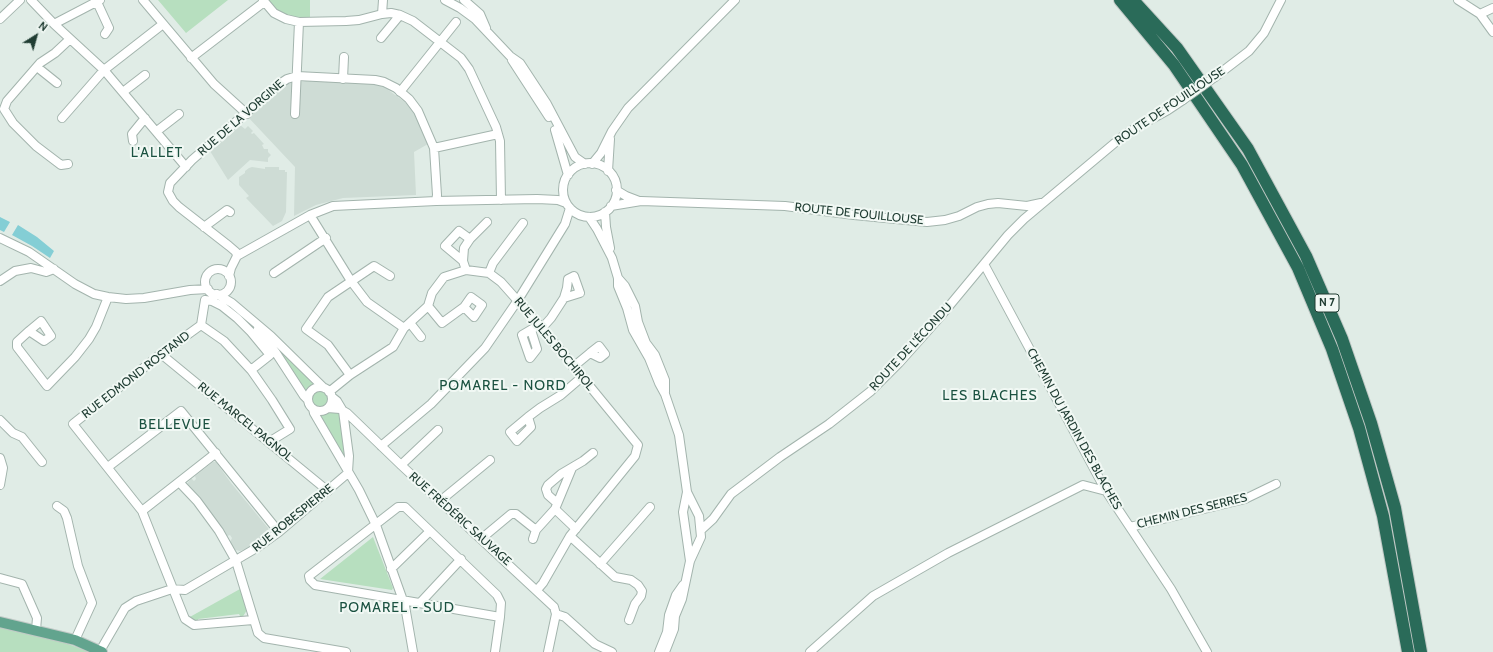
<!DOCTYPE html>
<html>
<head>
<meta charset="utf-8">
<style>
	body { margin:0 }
	#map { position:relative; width:1493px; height:652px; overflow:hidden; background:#e0ece6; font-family:Cabin,sans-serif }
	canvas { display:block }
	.north { position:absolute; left:16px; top:16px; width:40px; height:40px; -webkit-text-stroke:3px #f1f8f4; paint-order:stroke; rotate:37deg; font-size:11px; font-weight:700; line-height:16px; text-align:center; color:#203d33 }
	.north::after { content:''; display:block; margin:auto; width:14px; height:18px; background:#203d33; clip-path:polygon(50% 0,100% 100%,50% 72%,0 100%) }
</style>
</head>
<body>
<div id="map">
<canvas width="1493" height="652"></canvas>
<div class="north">N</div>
</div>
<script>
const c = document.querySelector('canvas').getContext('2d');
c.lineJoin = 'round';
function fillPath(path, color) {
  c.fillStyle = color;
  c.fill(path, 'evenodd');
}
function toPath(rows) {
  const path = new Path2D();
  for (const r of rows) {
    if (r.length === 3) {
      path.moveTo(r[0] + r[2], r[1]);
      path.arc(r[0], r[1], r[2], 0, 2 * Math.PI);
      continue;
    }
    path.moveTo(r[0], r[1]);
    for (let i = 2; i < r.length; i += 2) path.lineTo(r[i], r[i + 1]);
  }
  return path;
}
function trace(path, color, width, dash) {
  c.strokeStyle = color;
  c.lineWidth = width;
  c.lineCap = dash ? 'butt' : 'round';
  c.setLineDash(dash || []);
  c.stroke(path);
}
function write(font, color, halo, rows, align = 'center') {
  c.font = font + ' Cabin,sans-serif';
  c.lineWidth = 4;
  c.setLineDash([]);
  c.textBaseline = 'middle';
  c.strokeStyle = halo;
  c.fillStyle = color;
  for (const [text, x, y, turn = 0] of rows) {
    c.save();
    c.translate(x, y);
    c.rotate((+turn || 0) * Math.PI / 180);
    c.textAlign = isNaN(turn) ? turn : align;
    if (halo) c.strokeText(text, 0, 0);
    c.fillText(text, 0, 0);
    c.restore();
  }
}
const built = toPath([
	[306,81,370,83,381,86,387,89,413,108,428,144,414,152,416,195,343,198,316,205,294,216,295,167,247,116,285,84],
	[240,125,245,129,248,126,253,131,251,133,252,134,254,133,264,144,262,145,264,149,268,149,268,152,271,155,268,158,268,162,250,160,228,180,210,151],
	[252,167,265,169,265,167,279,167,279,170,285,170,285,172,287,172,286,212,282,221,273,226,246,198,249,196,239,185,239,177,245,173,245,171,249,168],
	[213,462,216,462,231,483,268,528,269,533,266,536,246,549,240,551,235,550,231,546,230,542,232,538,230,535,227,536,225,535,186,485,190,480,191,478,194,481,196,479,195,476]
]);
const green = toPath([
	[158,0,228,0,186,33],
	[263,0,310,0,310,22,286,19],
	[272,339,317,384,312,387,307,393,270,341],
	[320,400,9],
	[330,410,341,412,346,455,342,457,320,415,322,413],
	[373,537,393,588,392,590,320,579],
	[240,589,247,610,242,618,241,618,239,614,198,619,198,623,188,618],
	[0,626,58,640,89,652,0,652]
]);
const water = toPath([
	[0,217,10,222,4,232,0,230],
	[18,225,37,237,54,251,50,258,32,246,12,235]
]);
const minor = toPath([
	[31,0,54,24,104,70,186,167],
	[143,0,214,84,247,114],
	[263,0,274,13,286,19,299,22,346,21,359,20,382,14,391,13,400,15,413,21,461,58,469,69,496,127,500,141,501,200],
	[445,0,460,8,475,19,510,56,520,63,547,104,575,157,585,164],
	[464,0,480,14,486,28],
	[1458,0,1480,14,1493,32],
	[97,2,109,28,105,34],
	[382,14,383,0],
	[1480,14,1493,8],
	[0,19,20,0],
	[54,24,100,0],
	[381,38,400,15],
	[191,58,264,2],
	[512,60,549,117],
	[37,67,57,83],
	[1215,77,1249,51,1264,33,1281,0],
	[343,79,344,57],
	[123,92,145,75],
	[400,92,456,22],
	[295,114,299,22],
	[62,118,104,70,163,24],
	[555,130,568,175],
	[157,131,179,114],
	[133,141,132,134,145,118],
	[434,148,498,134],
	[590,190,27],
	[68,164,61,165,36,146,13,123,4,109,7,101,40,63,55,53,70,39],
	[592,164,601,153,612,131,628,108,735,0],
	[608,171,610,139],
	[616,190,626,196,639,201],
	[611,206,641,201,785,206,854,215,927,222,945,220,959,216,977,207,988,204,998,203,1027,206,1041,203],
	[605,212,606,227,610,248],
	[310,215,351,281,367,302,404,328],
	[589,217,597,229,612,258,618,278,618,286,627,308,633,330,649,358,659,383,665,394,679,435,687,492,699,516,701,537,690,561,682,599,675,616,674,629,665,652],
	[204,227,227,210,230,212],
	[0,238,29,252,75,284,94,294,108,297,126,299,144,298,190,290,208,289],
	[237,256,236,252,229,246,179,207,173,201,168,192,170,183,192,160,278,85,287,79,297,76,375,80,384,82,396,88,409,99,418,111,434,148,437,195,436,201],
	[237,256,310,215,333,206,436,201,537,199,558,200,566,203],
	[463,261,464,248,470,239,487,222],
	[984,264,1106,491,1171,589,1207,652],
	[218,282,13],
	[466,270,463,261,445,246,459,231,470,239],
	[274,273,326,238],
	[489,273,493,263,523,223],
	[229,276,231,268,237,256],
	[618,278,625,286,635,306,638,322,646,343,655,355,665,380,665,392],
	[0,281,15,271,31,268,46,272,54,269],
	[217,294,232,303,271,336,324,388],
	[428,306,442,323,464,307,471,297,482,305,474,317,464,307],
	[410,323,421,337],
	[201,325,161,354,73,424,142,511,185,619,194,625,253,620],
	[201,325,224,341,251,370,272,400,290,429,269,442],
	[201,325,205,300,212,301,222,306,237,318,251,332,270,355,251,370],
	[542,328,551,318,564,298,580,293,574,276,568,279,567,288,564,298],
	[258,329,276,353,304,396,308,400],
	[531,330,537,349,530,358,522,335,539,325],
	[29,331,41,321,51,336,44,341,29,331,17,342,17,347,47,386,75,357,89,339,96,327,108,297],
	[161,354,328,491],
	[573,367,590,353,600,358,605,354,599,346,590,353],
	[350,375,328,345,306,329,328,297,374,266,390,276],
	[320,399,12],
	[329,392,350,375,393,347,404,328,428,306,432,293,444,277,466,270,489,273,501,282,542,328,638,445,635,456,570,536,543,583,537,590],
	[332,397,337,401,343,411,349,456,348,472],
	[328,408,340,409,347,413,401,465,554,607,556,614,548,652],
	[313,409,314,413,359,490,376,525,405,606,413,652],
	[528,417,510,432,517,441,531,427,528,417,540,408,561,395,582,377],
	[0,420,13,433,22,437,42,462],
	[381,446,431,404,485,348,518,300,565,224,570,208],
	[0,458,3,468,0,485],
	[401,465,438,430],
	[108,467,181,411,279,532],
	[572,468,555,509,576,529],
	[179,482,197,501,219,531,236,561,258,633,264,638,346,652],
	[687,492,683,512,690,561],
	[440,501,490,460],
	[557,503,548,495,546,489,548,485,561,474,583,461,593,453],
	[57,506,64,511,67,518,78,566,92,603,75,640],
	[142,511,216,453],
	[1130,527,1245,499,1276,484],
	[701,530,713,519,731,494,780,457,829,424,871,391,899,363,940,317,1008,235,1024,219,1123,136,1137,127,1168,110,1183,100],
	[570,536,615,577,631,580,638,585,642,591,641,596,635,604,629,620],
	[481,539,511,514,516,514,536,530],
	[533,539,536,530,555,509],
	[600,564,650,507],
	[391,569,430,531],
	[0,578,22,584,37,618,36,630],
	[420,603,461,559],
	[556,614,565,617,595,644,612,652],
	[100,651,125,608,136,601,172,589,185,590,258,547,279,532,348,473],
	[495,652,500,617,501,603,497,595,405,507,398,507,309,576,310,580,315,585,500,617],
	[659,652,667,632,669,615,676,595,683,585],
	[810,652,873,596,948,553,1083,485,1106,491]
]);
const major = toPath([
	[0,622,75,640,102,652]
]);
const highway = toPath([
	[1120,0,1174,65,1242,165,1298,268,1332,349,1359,428,1383,516,1408,652],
	[1133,0,1177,48,1248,149,1306,256,1342,339,1371,423,1395,508,1421,652]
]);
const minorBridge = toPath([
	[1183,100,1215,77]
]);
const shields = [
	[1327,303,24]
];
const shieldNames = [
	["N 7",1327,303]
];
const streetNames = [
	["ROUTE DE FOUILLOUSE",1170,106,-34],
	["RUE DE LA VORGINE",241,118,-41],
	["ROUTE DE FOUILLOUSE",859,214,6],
	["RUE JULES BOCHIROL",554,344,50],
	["ROUTE DE L'ÉCONDU",911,347,-47],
	["RUE EDMOND ROSTAND",136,375,-38],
	["RUE MARCEL PAGNOL",245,422,39],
	["CHEMIN DU JARDIN DES BLACHES",1074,429,61],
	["CHEMIN DES SERRES",1192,511,-14],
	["RUE ROBESPIERRE",293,518,-39],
	["RUE FRÉDÉRIC SAUVAGE",460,519,42]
];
const quarterNames = [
	["L'ALLET",157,153],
	["POMAREL - NORD",503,386],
	["LES BLACHES",990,396],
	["BELLEVUE",175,425],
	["POMAREL - SUD",397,608]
];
fillPath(built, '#cedcd5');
fillPath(green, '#b7dfbf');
fillPath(water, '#84ced5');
trace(minor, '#a3b4ad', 10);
trace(major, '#c1c9c6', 12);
trace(highway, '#c1c9c6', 14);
trace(minor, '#fff', 8);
trace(major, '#62a48e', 10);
trace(highway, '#2a6b59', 12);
trace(minorBridge, '#a3b4ad', 10, []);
trace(minorBridge, '#fff', 8);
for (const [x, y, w] of shields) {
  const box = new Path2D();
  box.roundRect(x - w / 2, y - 9, w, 18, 3);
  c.fillStyle = '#f1f8f4';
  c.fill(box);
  trace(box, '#203d33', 1);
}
write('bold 11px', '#203d33', null, shieldNames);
write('12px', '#203d33', '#f1f8f4', streetNames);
c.letterSpacing = '1px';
write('14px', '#1a5140', '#f1f8f4', quarterNames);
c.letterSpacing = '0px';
</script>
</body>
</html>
